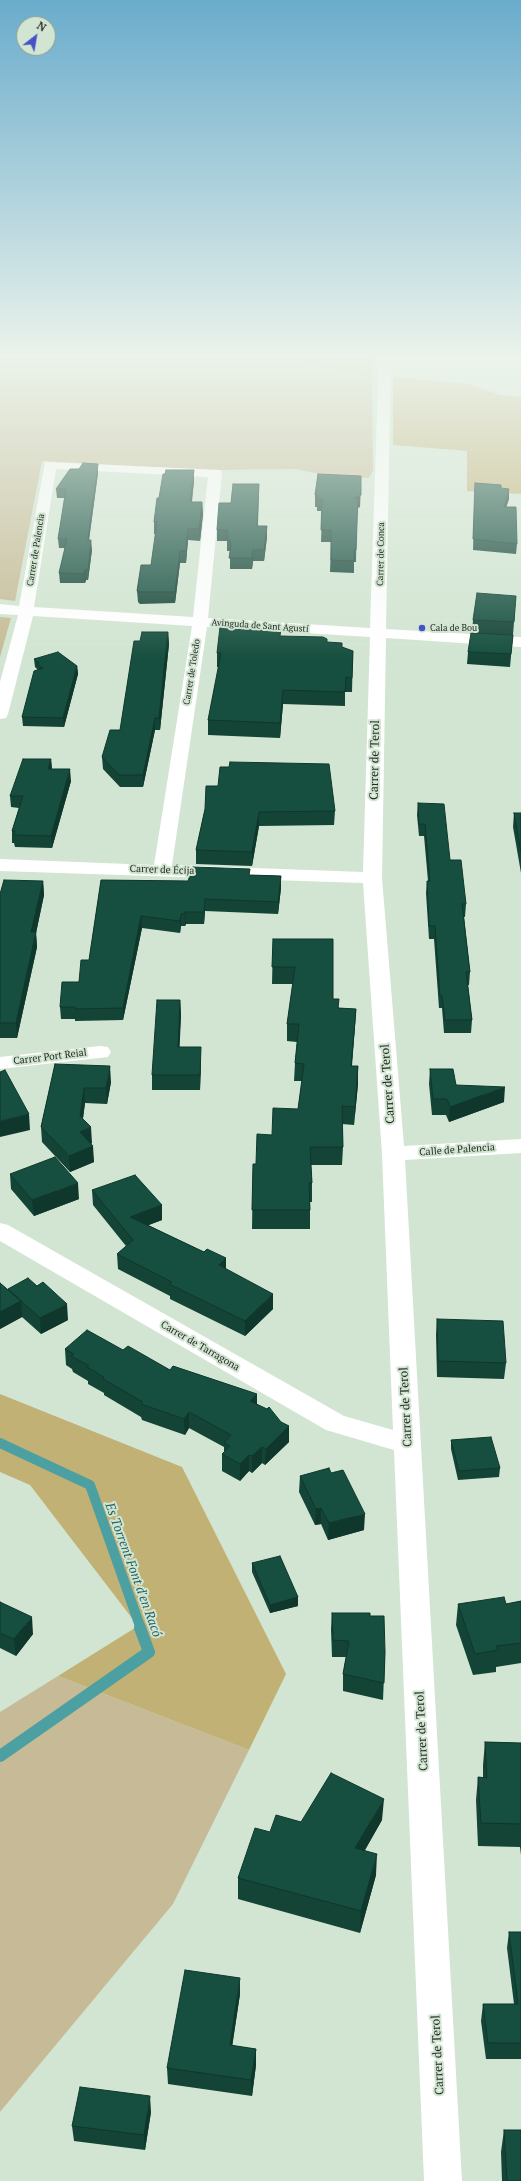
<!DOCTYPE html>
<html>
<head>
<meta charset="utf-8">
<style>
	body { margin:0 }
	#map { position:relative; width:521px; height:2181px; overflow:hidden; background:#d2e5d2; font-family:"PT Serif",serif }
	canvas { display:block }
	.north { position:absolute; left:16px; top:16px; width:40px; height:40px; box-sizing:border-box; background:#d2e5d2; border:1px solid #8c9b8c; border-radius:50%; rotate:31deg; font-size:11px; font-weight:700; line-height:16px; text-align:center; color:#242b24 }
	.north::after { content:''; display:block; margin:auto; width:14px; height:18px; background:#4651c6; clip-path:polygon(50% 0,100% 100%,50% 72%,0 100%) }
</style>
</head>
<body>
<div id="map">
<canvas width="521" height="2181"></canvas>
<div class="north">N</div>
</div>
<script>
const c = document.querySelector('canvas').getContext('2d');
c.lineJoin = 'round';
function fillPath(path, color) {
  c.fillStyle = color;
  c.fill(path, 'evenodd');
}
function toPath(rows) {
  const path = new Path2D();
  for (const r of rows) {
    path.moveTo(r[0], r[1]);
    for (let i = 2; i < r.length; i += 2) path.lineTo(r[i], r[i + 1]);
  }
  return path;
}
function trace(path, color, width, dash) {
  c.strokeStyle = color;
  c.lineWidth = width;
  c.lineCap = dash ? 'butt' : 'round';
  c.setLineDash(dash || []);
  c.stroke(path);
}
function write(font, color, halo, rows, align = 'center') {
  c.font = font + ' "PT Serif",serif';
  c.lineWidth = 4;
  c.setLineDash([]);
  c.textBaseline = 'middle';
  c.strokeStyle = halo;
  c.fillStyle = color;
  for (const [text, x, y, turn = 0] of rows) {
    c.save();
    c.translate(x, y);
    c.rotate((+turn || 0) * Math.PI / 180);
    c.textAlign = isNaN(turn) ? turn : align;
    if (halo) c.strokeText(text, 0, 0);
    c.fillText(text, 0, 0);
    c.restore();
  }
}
const green = toPath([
	[0,353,268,353,372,378,373,470,369,478,329,476,296,469,209,470,42,461,15,601,0,599],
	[0,617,11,618,0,657],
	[58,1676,249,1750,173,1904,0,2112,0,1712]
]);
const forest = toPath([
	[268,353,374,353,372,378,270,354],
	[393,377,469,384,500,395,521,397,521,494,467,491,467,451,393,445],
	[0,1394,182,1467,286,1674,249,1750,58,1676,138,1626,30,1485,0,1472]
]);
const streamFar1 = toPath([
	[0,1443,90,1485,141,1629]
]);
const stream = toPath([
	[0,1756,149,1652,140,1628]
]);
const minor = toPath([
	[379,353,391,353,386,629,521,637,521,647,386,638,382,878,404,1146,521,1139,521,1153,405,1160,462,2181,424,2181,394,1450,326,1430,0,1241,0,1223,8,1225,344,1416,393,1430,382,1154,363,883,0,871,0,859,154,865,192,626,33,616,8,714,6,718,0,719,0,682,18,615,0,614,0,604,19,606,45,462,220,470,222,473,208,618,370,628,379,353],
	[56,469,208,477,193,617,34,607,56,469],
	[207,627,370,637,363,872,172,865,207,627],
	[100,1046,108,1047,111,1052,108,1057,0,1069,0,1057,100,1046]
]);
const wall = toPath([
	[98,473,89,540,92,550,88,580,86,580,85,583,60,583,59,573,65,548,59,548,58,539,65,498,57,498,56,489],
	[318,474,360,507,357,508,356,562,354,562,354,573,330,572,331,542,321,542,322,511,317,511,317,507,315,507,315,495],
	[194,481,192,502,202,502,203,514,200,541,188,540,186,563,180,563,175,603,140,604,138,602,137,591,151,565,156,534,154,534,154,522,159,498],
	[475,483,501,485,501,488,509,499,506,507,517,544,516,554,473,550],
	[259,484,258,526,267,526,267,537,264,561,253,561,252,569,230,569,230,551,227,551,227,541,217,541,217,530,231,503],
	[516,596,513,635,473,633,513,635,510,667,467,664,468,652,472,633,473,620],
	[168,632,169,644,160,730,155,730,143,787,120,787,103,769,102,757,120,730],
	[281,636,327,642,353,651,352,692,345,692,345,706,283,704,280,738,208,735,208,720,219,667,217,667,217,653],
	[34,659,77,666,78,674,64,727,23,726,22,717,38,670,35,667],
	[51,759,52,769,71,781,52,848,15,847,14,843,12,843,12,831,19,808,11,807,10,796],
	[418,803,450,860,466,904,465,917,464,917,470,972,469,985,468,985,472,1020,471,1033,444,1033,442,1008,439,1008,434,939,429,939,426,893,427,881,428,881,424,836,419,836,417,815],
	[205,809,335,811,334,825,259,826,252,866,196,864,196,850],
	[514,813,521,813,521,873,513,827],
	[250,875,281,876,281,888,278,914,205,911,204,924,186,924,185,926,181,926,180,933,142,928,123,1020,75,1021,75,1019,61,1019,60,1007,79,982,89,960,101,880,188,881],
	[43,881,44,895,36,933,37,947,17,1038,0,1038,0,894],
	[273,939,333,999,339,1008,356,1009,355,1026,352,1066,358,1066,358,1084,354,1125,342,1124,343,1147,342,1165,311,1165,312,1183,312,1202,310,1202,310,1229,252,1229,253,1164,256,1164,272,1135,298,1109,302,1081,294,1081,295,1063,297,1042,287,1041,287,1024,293,984,272,984],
	[180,1000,181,1015,179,1047,201,1062,200,1090,152,1090,152,1075],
	[55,1064,111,1082,107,1104,85,1103,83,1119,92,1143,91,1144,94,1162,70,1172,42,1142,41,1127],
	[430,1069,456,1085,504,1102,449,1122,446,1115,432,1115,429,1084],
	[10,1174,79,1199,34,1216,11,1189],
	[92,1190,162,1205,162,1220,148,1225,204,1252,226,1258,226,1269,273,1309,245,1336,170,1299,170,1296,118,1269,117,1254,126,1246,93,1205],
	[0,1283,8,1290,8,1289,68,1320,41,1334,22,1317,0,1329],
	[437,1319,506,1363,504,1379,437,1377,436,1335],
	[65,1349,123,1350,170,1370,257,1404,281,1422,289,1426,289,1442,265,1465,262,1463,252,1473,249,1471,240,1481,222,1471,222,1454,224,1452,224,1447,189,1428,185,1435,142,1420,141,1417,104,1395,104,1393,88,1384,88,1381,73,1372,72,1369,66,1365],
	[451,1440,500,1468,499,1477,458,1480,451,1449],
	[331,1473,364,1530,328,1540,321,1524,315,1525,299,1492,300,1476],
	[252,1563,298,1597,298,1606,270,1613,252,1572],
	[521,1601,521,1663,496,1667,496,1672,473,1675,456,1625,458,1604,506,1604],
	[0,1602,33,1634,16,1656,0,1648],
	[332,1613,370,1616,385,1652,383,1700,343,1691,343,1674,346,1657,332,1657,331,1629],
	[485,1742,521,1743,521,1855,520,1847,478,1846,476,1800,478,1777,483,1778,483,1765],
	[382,1820,365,1850,376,1875,360,1933,238,1899,238,1878,270,1832],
	[509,1932,521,1932,521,2059,486,2059,481,2021,483,2004,514,2004,507,1948],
	[240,1994,232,2046,256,2049,256,2065,252,2096,168,2084,167,2068],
	[151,2112,145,2150,74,2141,72,2126],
	[504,2130,521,2181,502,2181,501,2152]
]);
const shadedWall = toPath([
	[98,464,98,473,88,547,88,538],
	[194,470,194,481,190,514,190,502],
	[361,487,360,507,354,509,354,498],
	[509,489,509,499,503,517,504,507],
	[202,502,203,514,200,541,199,529],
	[267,526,267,537,264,561,264,550],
	[188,529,188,540,186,563,186,551],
	[91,540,92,550,88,580,88,570],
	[253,550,253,561,252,569,252,558],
	[180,551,180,563,175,603,175,592],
	[85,570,86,580,85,583,84,574],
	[168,632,169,644,160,730,159,718],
	[77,666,78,674,64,727,63,718],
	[283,690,283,704,280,738,280,723],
	[155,718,155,730,143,787,143,775],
	[51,759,52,771,48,769],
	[70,769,71,781,52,848,51,836],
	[259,812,259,826,252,866,252,852],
	[281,876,281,888,278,914,278,902],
	[43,881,44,895,36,933,37,947,17,1038,16,1023,31,932],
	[205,899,205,911,204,924,204,912],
	[185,912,186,924,185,926],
	[181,914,181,926,180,933,180,921],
	[141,916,142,928,123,1020,123,1008],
	[180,1000,181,1015,179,1062,178,1047],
	[356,1009,355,1026,350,1084,351,1066],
	[201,1047,201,1062,200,1090,200,1075],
	[110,1066,111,1082,107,1104,106,1088],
	[358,1066,358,1084,354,1125,355,1107],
	[505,1087,504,1102,449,1122,450,1107],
	[84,1088,85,1103,81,1132,80,1116],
	[29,1114,30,1130,0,1137,0,1121],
	[91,1127,92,1143,81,1148,80,1132],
	[93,1146,94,1162,70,1172,69,1156],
	[78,1183,79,1199,34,1216,32,1200],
	[162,1205,162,1220,131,1232,130,1217],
	[226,1258,226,1274,219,1265],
	[273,1294,273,1309,245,1336,245,1321],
	[21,1301,22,1317,0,1329,0,1312],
	[67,1304,68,1320,41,1334,40,1318],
	[257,1394,257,1410,250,1401],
	[189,1412,189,1428,185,1435,184,1419],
	[289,1426,289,1442,265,1465,266,1449],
	[262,1447,262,1463,252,1473,252,1456],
	[249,1455,249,1471,240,1481,240,1464],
	[321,1508,321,1524,315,1525,316,1509],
	[365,1514,364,1530,328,1540,329,1523],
	[298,1597,298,1606,270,1613,270,1605],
	[32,1617,33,1634,16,1656,14,1639],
	[384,1799,382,1820,354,1869,355,1848],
	[377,1854,376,1875,360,1933,361,1911],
	[240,1978,240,1994,230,2061,230,2045],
	[256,2049,256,2065,252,2096,251,2080],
	[150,2096,151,2112,145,2150,144,2135]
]);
const building = toPath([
	[83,463,98,464,88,538,88,540,91,540,88,570,85,570,84,574,59,573,67,539,58,539,66,489,56,489,70,469,79,469,83,463],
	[166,470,194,470,190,502,202,502,199,529,188,529,186,551,180,551,175,592,139,592,137,591,141,565,151,565,157,522,154,522,157,498,159,498,163,474,165,474,166,470],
	[318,474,361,476,361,495,354,498,358,498,356,550,354,550,354,561,331,560,331,530,321,530,322,499,317,499,317,495,315,495,318,474],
	[475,483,501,485,501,488,509,489,504,507,516,507,517,544,473,539,475,483],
	[233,484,259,484,257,526,267,526,264,550,253,550,252,558,229,558,231,545,230,540,227,540,228,530,217,530,219,503,231,503,233,484],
	[477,593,516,596,514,622,473,620,477,593],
	[220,627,281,627,280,636,323,637,327,639,327,642,342,643,342,647,353,651,352,678,346,677,345,692,283,690,280,723,208,720,221,653,217,653,220,627],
	[142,632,168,632,159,718,155,718,143,775,119,775,102,757,110,730,120,730,134,641,140,641,142,632],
	[471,633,513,635,511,654,468,652,471,633],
	[58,652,77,666,63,718,22,717,34,671,43,668,37,664,39,663,34,659,58,652],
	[23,759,51,759,48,769,70,769,51,836,14,835,15,831,12,831,23,796,10,796,23,759],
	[230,762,329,764,335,811,259,812,252,852,196,850,205,809,206,786,218,786,220,767,229,767,230,762],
	[418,803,444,804,450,860,461,860,466,904,462,904,470,972,466,972,472,1020,445,1020,442,996,440,996,435,926,429,926,427,881,430,881,425,824,419,824,418,803],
	[514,813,521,813,521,852,514,813],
	[193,867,250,869,249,875,281,876,278,902,205,899,204,912,185,912,185,914,181,914,180,921,141,916,123,1008,75,1009,75,1007,60,1007,62,982,79,982,81,960,89,960,101,880,188,881,193,867],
	[4,880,43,881,31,932,36,932,16,1023,0,1023,0,894,4,880],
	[273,939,333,939,333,999,339,999,338,1008,356,1009,351,1066,358,1066,355,1107,342,1106,343,1147,310,1147,312,1183,309,1183,310,1210,252,1210,253,1164,256,1164,257,1134,272,1135,273,1108,298,1109,304,1064,295,1063,299,1024,287,1024,295,967,272,967,273,939],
	[157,1000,180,1000,178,1047,201,1047,200,1075,152,1075,157,1000],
	[55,1064,110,1066,106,1088,84,1088,80,1116,91,1127,80,1132,93,1146,69,1156,41,1127,55,1064],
	[430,1069,453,1069,456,1085,505,1087,450,1107,447,1099,433,1099,430,1069],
	[5,1070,29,1114,0,1121,0,1072,5,1070],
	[55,1157,78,1183,32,1200,10,1174,55,1157],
	[135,1175,162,1205,130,1217,204,1252,207,1249,226,1258,219,1265,273,1294,245,1321,169,1284,172,1282,117,1254,133,1240,92,1190,135,1175],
	[28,1278,37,1286,43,1282,67,1304,40,1318,8,1289,28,1278],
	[0,1283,21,1301,0,1312,0,1283],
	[437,1319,503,1321,506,1363,438,1361,437,1319],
	[87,1330,123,1350,128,1346,170,1370,173,1366,257,1394,250,1401,267,1409,269,1407,281,1422,289,1426,266,1449,262,1447,252,1456,249,1455,240,1464,222,1454,230,1446,224,1443,231,1435,189,1412,184,1419,141,1404,143,1402,103,1379,104,1377,87,1367,89,1366,71,1356,74,1354,65,1349,87,1330],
	[491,1437,500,1468,459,1471,451,1440,491,1437],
	[329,1468,331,1473,343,1470,365,1514,329,1523,321,1508,316,1509,300,1476,329,1468],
	[280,1556,298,1597,270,1605,252,1563,280,1556],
	[504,1597,506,1604,521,1601,521,1643,496,1646,498,1650,475,1654,458,1604,504,1597],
	[0,1602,32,1617,14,1639,0,1633,0,1602],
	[332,1613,370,1613,370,1616,384,1616,385,1652,384,1683,343,1674,349,1641,333,1640,332,1613],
	[485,1742,521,1743,521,1824,481,1823,478,1777,487,1778,485,1742],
	[331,1773,384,1799,355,1848,377,1854,361,1911,238,1878,255,1828,270,1832,276,1815,301,1822,331,1773],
	[509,1932,521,1932,521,2043,488,2043,483,2004,518,2004,509,1932],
	[185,1970,240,1978,230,2045,256,2049,251,2080,167,2068,185,1970],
	[80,2087,150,2096,144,2135,72,2126,80,2087],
	[504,2130,521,2130,521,2181,507,2181,504,2130]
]);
const markers = [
	[422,628,4,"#4651c6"]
];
const farStreetnames = [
	["Carrer de Palencia",36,550,-81],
	["Carrer de Conca",381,554,-89],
	["Avinguda de Sant Agustí",260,626,4],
	["Carrer de Toledo",192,672,-81]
];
const farPoinames = [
	["Cala de Bou",430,628]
];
const streetNames = [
	["Carrer de Écija",162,870,2],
	["Carrer Port Reial",50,1057,-7],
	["Calle de Palencia",457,1150,-4],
	["Carrer de Tarragona",200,1346,30]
];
const nearStreetnames = [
	["Carrer de Terol",375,760,-89],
	["Carrer de Terol",388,1084,-94],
	["Carrer de Terol",406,1407,-93],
	["Carrer de Terol",422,1731,-93],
	["Carrer de Terol",438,2055,-93]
];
const nearWaternames = [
	["Es Torrent Font d'en Racó",133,1570,70]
];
fillPath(green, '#c6bb96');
fillPath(forest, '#c2b175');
trace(streamFar1, '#4da0a1', 10);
trace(stream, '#4da0a1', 12);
fillPath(minor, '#fff');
fillPath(wall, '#134436');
fillPath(shadedWall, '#0f372c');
fillPath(building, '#164f3f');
trace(building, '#0f372c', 1);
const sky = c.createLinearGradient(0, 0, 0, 659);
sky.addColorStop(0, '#6aaccc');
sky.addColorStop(0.54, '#ebf3eb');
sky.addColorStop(1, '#ebf3eb00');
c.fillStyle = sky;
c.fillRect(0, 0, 521, 659);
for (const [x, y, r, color] of markers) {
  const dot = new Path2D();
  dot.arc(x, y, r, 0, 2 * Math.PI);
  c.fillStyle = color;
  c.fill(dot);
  trace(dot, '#d2e5d2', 1.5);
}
write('9px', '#242b24', '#d2e5d2', farStreetnames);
write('9px', '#242b24', '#d2e5d2', farPoinames, 'left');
write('10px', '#242b24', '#d2e5d2', streetNames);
write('12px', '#242b24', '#d2e5d2', nearStreetnames);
write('italic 13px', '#1e6263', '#d2e5d2', nearWaternames);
</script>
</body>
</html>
